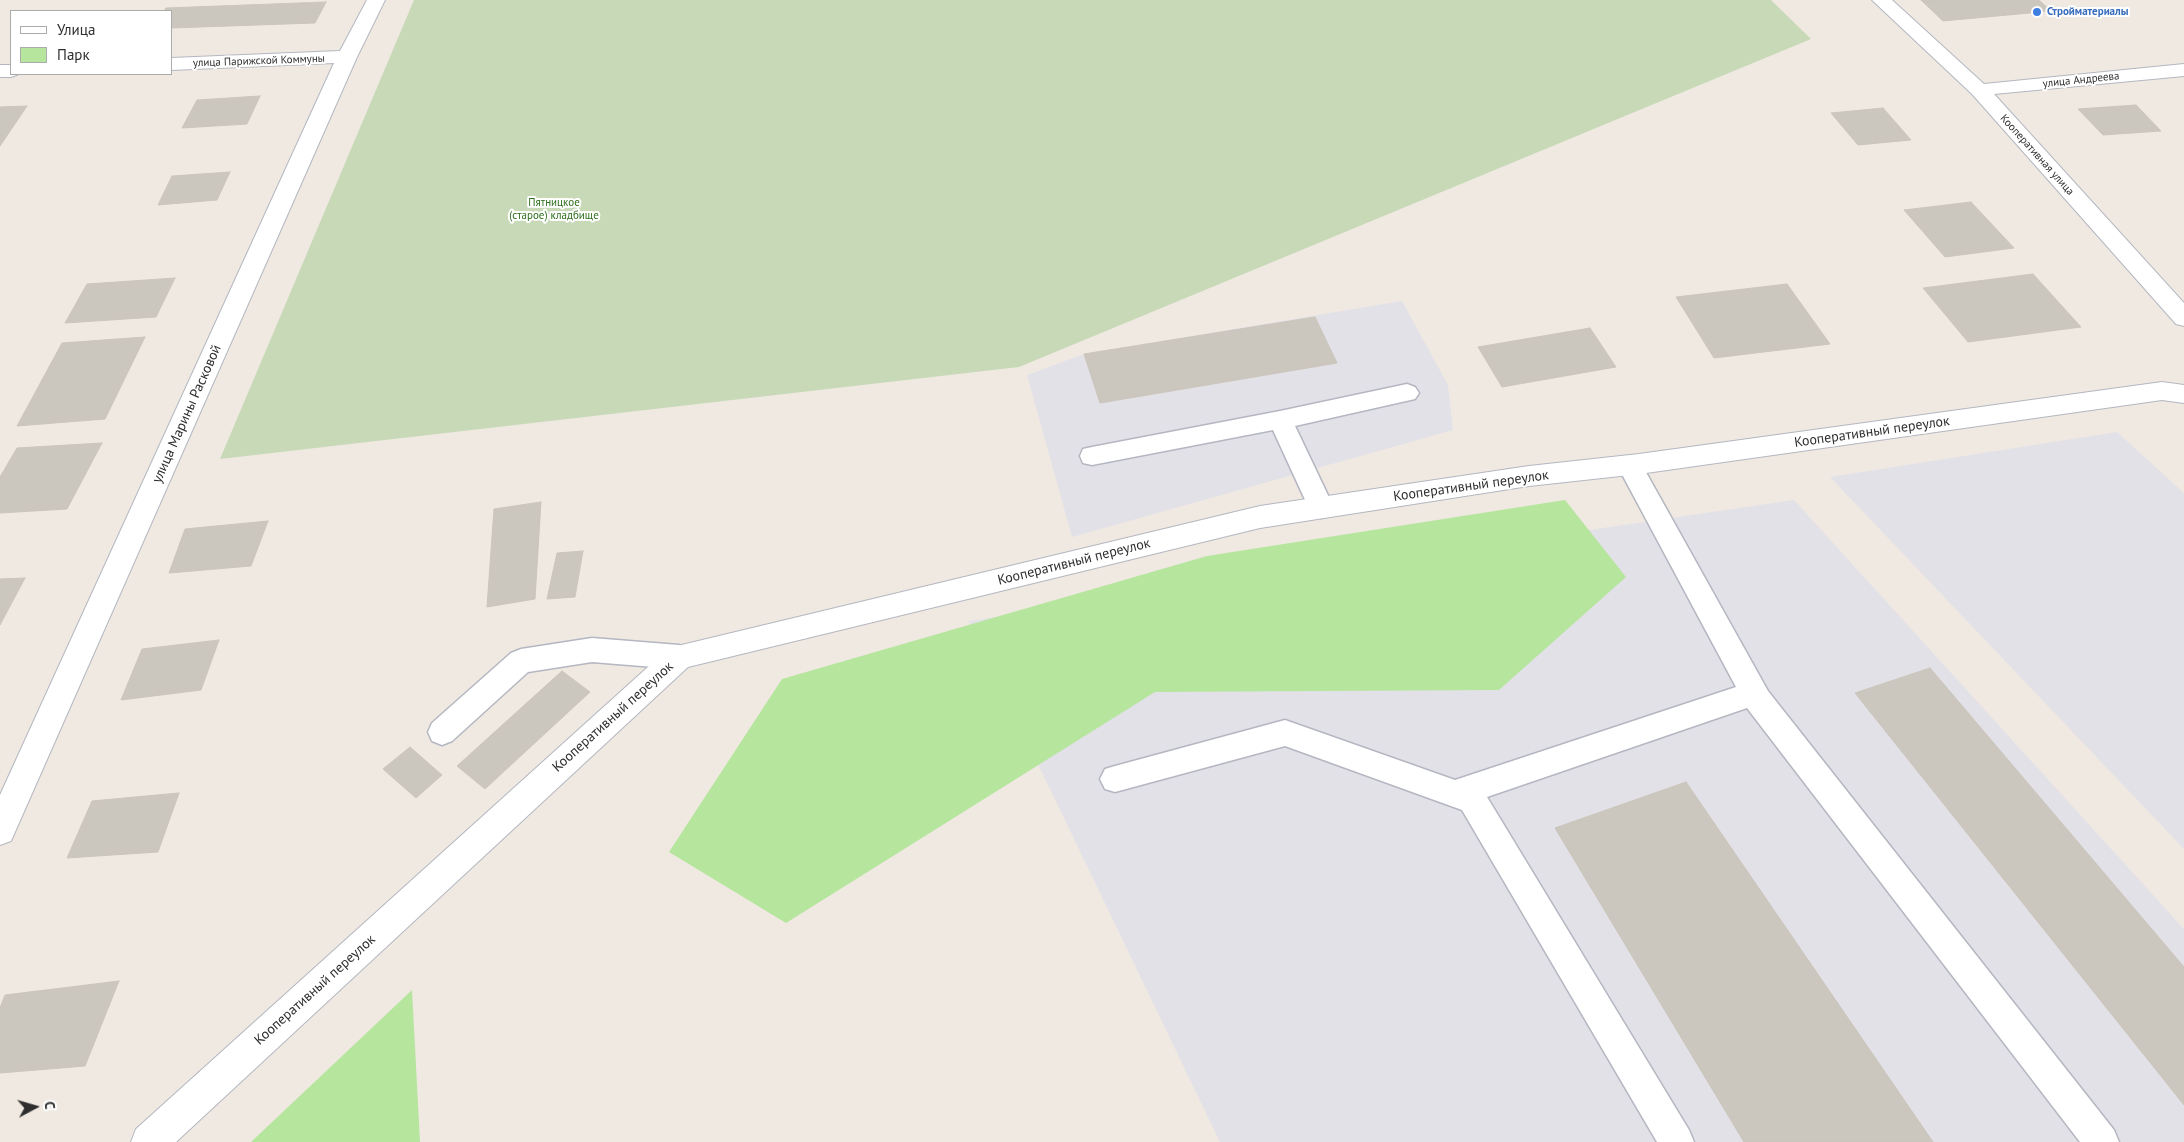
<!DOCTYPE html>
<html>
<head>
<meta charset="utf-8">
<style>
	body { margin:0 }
	#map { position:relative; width:2184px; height:1142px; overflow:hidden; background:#efe9e1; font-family:"PT Sans",sans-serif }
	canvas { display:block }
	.legend { position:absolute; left:10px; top:10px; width:162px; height:65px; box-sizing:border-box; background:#fff; border:1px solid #ababab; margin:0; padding:6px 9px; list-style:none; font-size:15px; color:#2e2e2e }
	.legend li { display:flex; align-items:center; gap:10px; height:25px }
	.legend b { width:25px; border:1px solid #ababab }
	.north { position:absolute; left:10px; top:1082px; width:50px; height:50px; -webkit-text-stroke:4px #fff; paint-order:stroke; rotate:84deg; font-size:14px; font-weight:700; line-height:20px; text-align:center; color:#2e2e2e }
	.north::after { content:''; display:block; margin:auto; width:18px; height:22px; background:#2e2e2e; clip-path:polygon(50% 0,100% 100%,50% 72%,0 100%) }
</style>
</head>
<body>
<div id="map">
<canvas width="2184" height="1142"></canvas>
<ul class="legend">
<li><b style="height:6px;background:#fff"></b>Улица</li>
<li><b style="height:14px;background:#b6e59e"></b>Парк</li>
</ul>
<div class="north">С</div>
</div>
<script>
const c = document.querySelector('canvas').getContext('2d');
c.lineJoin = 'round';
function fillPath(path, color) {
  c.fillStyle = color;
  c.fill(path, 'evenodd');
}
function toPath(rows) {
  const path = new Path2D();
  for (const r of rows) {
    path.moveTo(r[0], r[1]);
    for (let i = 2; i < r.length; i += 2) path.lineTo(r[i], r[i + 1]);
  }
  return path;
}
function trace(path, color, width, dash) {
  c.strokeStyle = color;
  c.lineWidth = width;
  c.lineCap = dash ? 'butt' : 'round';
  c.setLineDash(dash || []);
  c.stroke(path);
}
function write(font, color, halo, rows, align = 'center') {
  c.font = font + ' "PT Sans",sans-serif';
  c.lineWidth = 4;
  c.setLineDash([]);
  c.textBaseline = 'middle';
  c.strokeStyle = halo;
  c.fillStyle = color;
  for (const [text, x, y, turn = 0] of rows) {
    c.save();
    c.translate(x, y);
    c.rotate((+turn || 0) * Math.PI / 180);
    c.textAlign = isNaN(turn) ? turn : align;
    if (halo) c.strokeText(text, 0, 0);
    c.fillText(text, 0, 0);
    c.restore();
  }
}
const industrial = toPath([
	[1402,301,1448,385,1453,430,1072,537,1027,375,1084,354],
	[2117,432,2184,493,2184,849,1830,477],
	[1794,500,2184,929,2184,1142,1220,1142,969,621]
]);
const green = toPath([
	[1565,500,1626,577,1499,690,1155,692,786,923,669,852,782,679,1207,556],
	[412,990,420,1142,251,1142]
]);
const cemetery = toPath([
	[414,0,1771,0,1811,39,1019,367,220,459]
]);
const building = toPath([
	[1921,0,2039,0,2051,11,1943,21,1921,0],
	[326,2,315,23,171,28,171,11,164,11,166,8,326,2],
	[260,96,247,124,182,128,197,100,260,96],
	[2136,105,2161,131,2103,135,2078,109,2136,105],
	[27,106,0,146,0,107,27,106],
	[1883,108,1911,140,1858,145,1831,113,1883,108],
	[230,172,217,200,158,205,172,176,230,172],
	[1971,202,2014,248,1945,257,1904,210,1971,202],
	[2033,274,2081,327,1968,342,1923,288,2033,274],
	[175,278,156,317,65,323,87,284,175,278],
	[1787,284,1830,344,1714,358,1676,297,1787,284],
	[1315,317,1337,363,1100,403,1084,354,1315,317],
	[1590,328,1616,367,1502,387,1478,347,1590,328],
	[145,337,105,419,17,426,62,343,145,337],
	[102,443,67,509,0,513,0,477,17,448,102,443],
	[541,502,535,599,487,607,494,509,541,502],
	[268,521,251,566,169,573,185,529,268,521],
	[583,551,575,597,547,599,557,553,583,551],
	[25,578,0,625,0,579,25,578],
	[219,640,201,690,121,700,142,649,219,640],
	[1930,668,2184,967,2184,1105,1855,693,1930,668],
	[562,671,590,692,485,789,457,766,562,671],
	[410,747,442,775,416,798,383,769,410,747],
	[1686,782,1933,1142,1744,1142,1555,828,1686,782],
	[179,793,158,852,67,858,92,801,179,793],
	[119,981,85,1066,0,1073,0,1008,5,995,119,981]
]);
const lane = toPath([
	[1407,384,1415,387,1419,393,1415,399,1295,426,1334,508,1330,515,1321,518,1312,515,1273,430,1092,465,1083,463,1080,456,1083,449,1092,447,1280,411,1407,384],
	[1629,456,1638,458,1768,691,2114,1130,2119,1142,2080,1142,1747,708,1487,797,1689,1130,1694,1142,1657,1142,1462,810,1285,746,1115,792,1105,789,1100,779,1105,769,1115,766,1285,720,1455,780,1736,687,1617,465,1620,458,1629,456],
	[592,638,679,645,689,649,693,657,689,665,679,669,592,662,528,672,452,741,442,745,432,741,428,732,432,723,511,653,521,649,592,638]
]);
const street = toPath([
	[367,0,385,0,357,57,11,841,0,845,0,795,334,63,171,70,171,58,340,51,367,0],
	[1872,0,1892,0,1984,84,2184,64,2184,76,1994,94,2184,303,2184,326,2176,324,1972,94,1872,0],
	[0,65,11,65,11,74,19,74,11,77,0,77,0,65],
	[2162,382,2184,385,2184,403,2162,400,1639,474,1529,486,1260,528,688,667,176,1142,131,1142,136,1129,669,648,1260,506,1529,466,1639,454,2162,382]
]);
const markers = [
	[2037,12,5,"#3f7fe0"]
];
const farShopnames = [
	["Стройматериалы",2047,12]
];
const farStreetnames = [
	["улица Парижской Коммуны",259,61,-2],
	["улица Андреева",2081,80,-6],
	["Кооперативная улица",2037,155,48]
];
const farParknames = [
	["Пятницкое",554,203],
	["(старое) кладбище",554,216]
];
const streetNames = [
	["улица Марины Расковой",187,414,-66],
	["Кооперативный переулок",1872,432,-8],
	["Кооперативный переулок",1471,486,-8],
	["Кооперативный переулок",1074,562,-14],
	["Кооперативный переулок",613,717,-42],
	["Кооперативный переулок",315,990,-42]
];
fillPath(industrial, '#e3e1e8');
fillPath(green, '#b6e59e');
fillPath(cemetery, '#c8d9b8');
fillPath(building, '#cbc7bf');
trace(building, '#cbc5ba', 1);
trace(lane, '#b4b7c1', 3);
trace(street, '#b4b7c1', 2);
fillPath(lane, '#fff');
fillPath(street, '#fff');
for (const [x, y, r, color] of markers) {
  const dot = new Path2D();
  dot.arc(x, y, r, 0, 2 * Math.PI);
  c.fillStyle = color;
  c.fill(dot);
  trace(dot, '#fff', 2);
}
write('bold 11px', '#366cbe', '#fff', farShopnames, 'left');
write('11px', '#2e2e2e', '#fff', farStreetnames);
write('11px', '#2c6e1b', '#fff', farParknames);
write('14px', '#2e2e2e', '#fff', streetNames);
</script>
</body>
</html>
